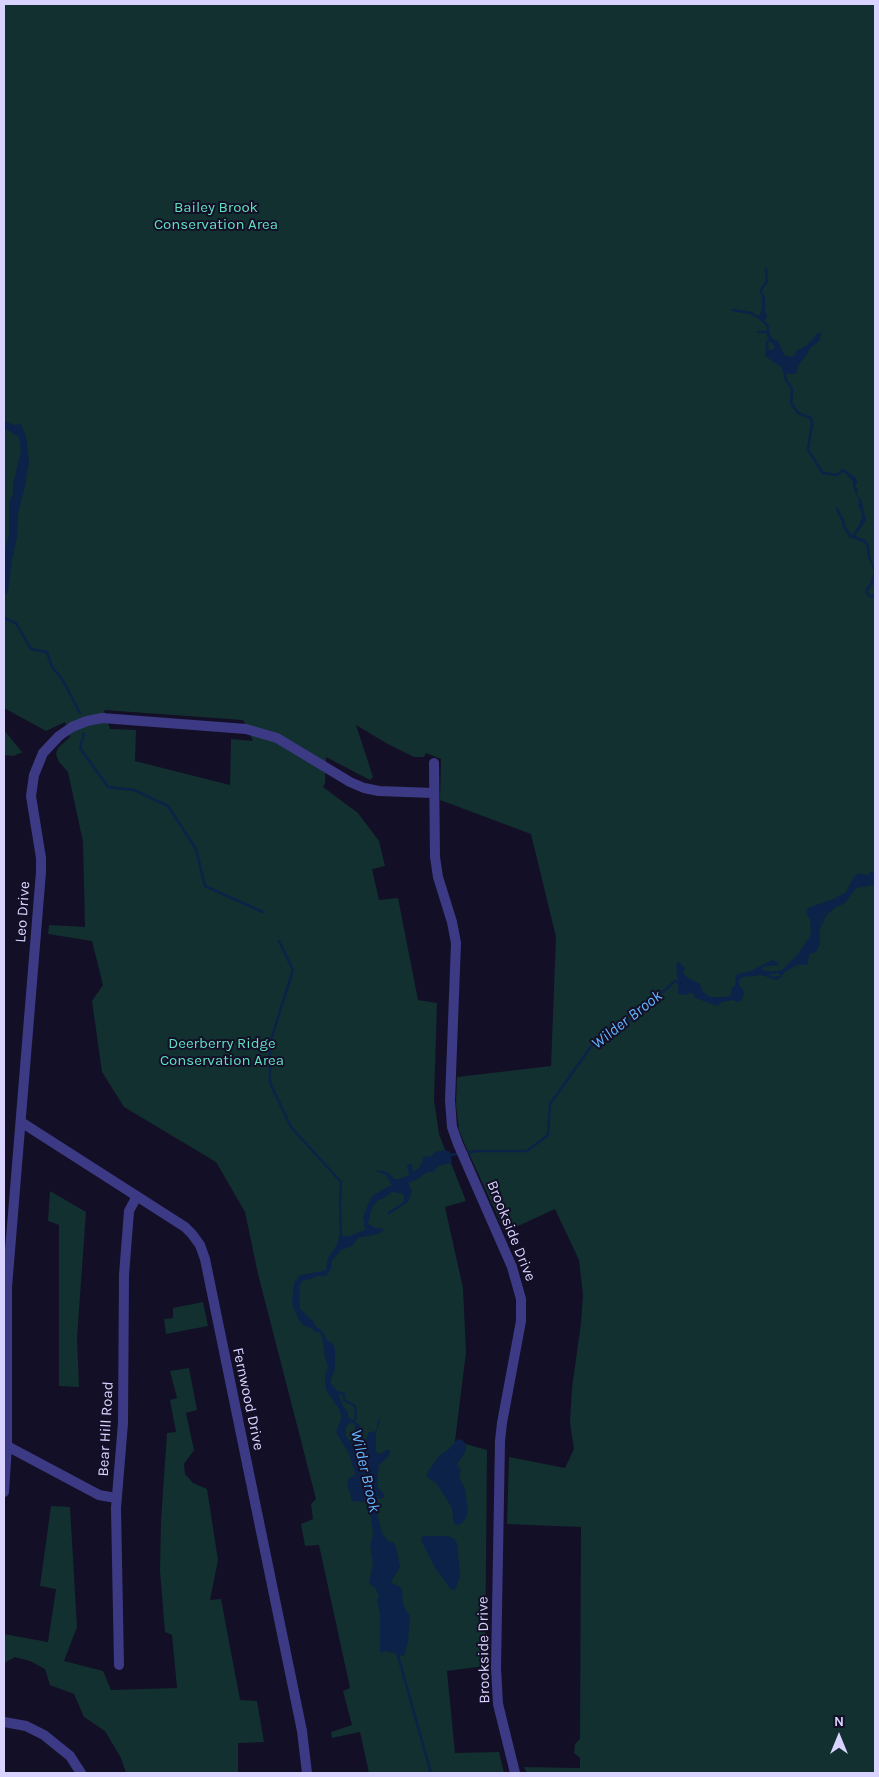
<!DOCTYPE html>
<html>
<head>
<meta charset="utf-8">
<style>
	body { margin:0 }
	#map { position:relative; width:879px; height:1777px; overflow:hidden; background:#130f26; font-family:Karla,sans-serif }
	canvas { display:block }
	.frame { position:absolute; inset:0; border:5px solid #d9d4ff; pointer-events:none }
	.north { position:absolute; left:814px; top:1712px; width:50px; height:50px; -webkit-text-stroke:4px #130f26; paint-order:stroke; rotate:0deg; font-size:14px; font-weight:700; line-height:20px; text-align:center; color:#d9d4ff }
	.north::after { content:''; display:block; margin:auto; width:18px; height:22px; background:#d9d4ff; clip-path:polygon(50% 0,100% 100%,50% 72%,0 100%) }
</style>
</head>
<body>
<div id="map">
<canvas width="879" height="1777"></canvas>
<div class="frame"></div>
<div class="north">N</div>
</div>
<script>
const c = document.querySelector('canvas').getContext('2d');
c.lineJoin = 'round';
function fillPath(path, color) {
  c.fillStyle = color;
  c.fill(path, 'evenodd');
}
function toPath(rows) {
  const path = new Path2D();
  for (const r of rows) {
    path.moveTo(r[0], r[1]);
    for (let i = 2; i < r.length; i += 2) path.lineTo(r[i], r[i + 1]);
  }
  return path;
}
function trace(path, color, width, dash) {
  c.strokeStyle = color;
  c.lineWidth = width;
  c.lineCap = dash ? 'butt' : 'round';
  c.setLineDash(dash || []);
  c.stroke(path);
}
function write(font, color, halo, rows, align = 'center') {
  c.font = font + ' Karla,sans-serif';
  c.lineWidth = 4;
  c.setLineDash([]);
  c.textBaseline = 'middle';
  c.strokeStyle = halo;
  c.fillStyle = color;
  for (const [text, x, y, turn = 0] of rows) {
    c.save();
    c.translate(x, y);
    c.rotate((+turn || 0) * Math.PI / 180);
    c.textAlign = isNaN(turn) ? turn : align;
    if (halo) c.strokeText(text, 0, 0);
    c.fillText(text, 0, 0);
    c.restore();
  }
}
const green = toPath([
	[4,4,875,4,875,1773,527,1773,524,1767,580,1768,580,1758,574,1753,575,1744,580,1739,581,1527,507,1524,509,1457,565,1468,574,1449,570,1423,572,1388,581,1323,583,1295,579,1260,555,1209,505,1232,465,1145,459,1130,456,1105,457,1077,551,1066,556,937,531,834,440,800,441,759,426,753,424,757,414,757,386,743,356,725,373,777,370,780,326,757,325,783,323,787,358,813,379,841,385,866,372,869,379,900,398,898,418,1000,437,1003,434,1100,439,1134,445,1150,450,1152,451,1163,466,1201,445,1207,463,1288,466,1352,455,1441,487,1450,485,1666,447,1671,455,1753,499,1752,504,1773,369,1773,360,1732,332,1738,331,1732,352,1725,343,1691,350,1688,319,1545,305,1546,301,1524,313,1519,311,1504,316,1499,258,1274,245,1212,216,1162,124,1107,102,1072,92,1001,103,985,92,941,48,934,49,925,85,927,83,842,68,772,59,762,56,754,58,748,70,737,65,722,46,731,4,708],
	[104,710,243,720,253,741,231,739,230,785,135,761,136,730,110,729],
	[4,730,22,752,23,752,13,756,4,755],
	[50,1191,86,1212,77,1338,79,1387,59,1386,59,1225,48,1221],
	[203,1302,208,1326,166,1334,164,1319,173,1318,173,1308],
	[189,1368,197,1410,186,1413,194,1450,184,1464,185,1474,193,1483,207,1489,218,1560,210,1600,221,1599,240,1700,257,1701,264,1742,238,1743,238,1773,126,1773,121,1758,105,1731,84,1717,74,1694,50,1685,45,1669,30,1661,15,1657,4,1663,4,1634,48,1642,56,1589,40,1586,51,1506,70,1507,77,1627,64,1661,103,1671,111,1690,177,1688,172,1635,165,1632,160,1571,161,1521,167,1433,176,1432,170,1400,177,1398,170,1371]
]);
const water = toPath([
	[761,291,765,297,765,312,767,317,763,322,755,316,760,315,763,304],
	[767,329,773,339,778,341,784,355,791,357,795,355,796,351,807,345,818,333,821,332,821,334,819,341,809,349,808,353,798,366,796,374,790,374,783,372,781,367,765,356,765,350,772,350,775,347,768,338,766,333],
	[4,421,14,425,21,424,26,436,29,462,24,491,18,513,17,537,12,560,8,592,4,596,4,554,9,533,9,502,13,495,13,484,21,451,19,437,4,428],
	[843,470,858,482,855,487,858,489,857,495,861,499,866,520,855,536,866,540,869,546,870,556,875,569,875,584,870,583,874,571,868,558,866,544,851,537,859,525,862,516,861,510,858,507,859,500,853,487,853,482],
	[871,872,875,872,875,885,856,888,845,903,825,912,819,924,820,944,816,952,809,954,808,963,806,965,797,965,786,971,779,979,776,980,762,975,742,977,739,980,739,985,743,989,744,995,741,1001,737,1002,733,1000,722,1002,718,1006,695,998,693,993,689,993,686,995,678,994,678,980,676,966,678,961,685,968,683,973,688,978,700,984,703,992,710,997,726,997,731,995,732,988,736,985,735,979,737,974,751,971,772,960,778,962,779,965,768,966,761,968,773,977,779,976,781,971,797,955,809,938,811,932,810,919,806,913,808,908,836,898,846,892,853,878,858,873,867,875],
	[445,1150,450,1152,452,1162,451,1163,438,1166,434,1172,427,1172,418,1179,408,1183,412,1191,408,1202,388,1215,388,1212,402,1203,404,1200,404,1195,401,1193,395,1193,393,1191,384,1198,378,1200,372,1207,368,1224,376,1228,385,1229,384,1230,378,1234,358,1238,352,1246,341,1250,332,1261,331,1269,326,1276,317,1276,314,1278,302,1281,299,1287,300,1309,313,1321,316,1327,321,1330,328,1341,332,1343,335,1348,335,1369,330,1382,337,1391,344,1408,347,1410,348,1417,359,1424,361,1430,358,1443,361,1453,365,1453,365,1444,368,1433,376,1431,379,1417,380,1421,376,1433,376,1452,381,1454,386,1450,390,1450,390,1452,389,1456,379,1465,377,1483,378,1488,384,1494,384,1498,373,1499,366,1502,352,1501,347,1484,349,1478,354,1476,355,1473,349,1454,336,1432,342,1417,338,1407,326,1390,325,1375,328,1368,325,1358,322,1336,320,1333,315,1332,312,1328,304,1326,299,1320,292,1304,294,1283,300,1275,324,1271,326,1269,328,1258,338,1243,339,1236,349,1236,365,1230,363,1216,372,1196,387,1187,392,1186,386,1175,374,1170,384,1171,391,1175,394,1179,399,1179,409,1175,407,1164,412,1164,413,1172,419,1168,423,1161,422,1157,432,1156,435,1152],
	[349,1423,353,1423,355,1425,354,1442,353,1444,346,1436,346,1427],
	[458,1439,462,1440,466,1444,466,1451,457,1464,461,1470,459,1477,465,1489,468,1511,466,1518,462,1523,458,1525,454,1524,452,1508,436,1483,427,1477,427,1473,439,1456,449,1449],
	[369,1505,376,1509,382,1533,388,1541,394,1543,397,1551,400,1567,392,1580,392,1583,402,1588,403,1603,407,1612,410,1615,408,1641,404,1656,386,1651,380,1653,380,1615,377,1601,379,1596,376,1589,369,1583,373,1563,370,1544,372,1540,373,1533],
	[422,1536,448,1536,455,1539,457,1544,460,1575,458,1583,454,1591,449,1587,434,1566,421,1540]
]);
const stream = toPath([
	[761,293,761,290,767,281,766,269],
	[733,310,751,313,757,317],
	[763,310,763,298],
	[762,320,768,326,768,332],
	[758,332,768,332],
	[769,352,767,349,767,342,771,340],
	[785,370,785,378,792,389,791,403,798,413,811,418,812,424,808,449,810,453,823,473,837,475,843,470,855,479],
	[837,509,840,516,843,520,844,526,850,536,853,537],
	[875,578,874,582,867,589,867,593,870,596,875,597],
	[4,618,16,623,31,649,47,652,52,667,62,679,80,713],
	[84,733,80,748,108,787,134,790,168,806,196,849,205,886,263,912],
	[818,930,826,914,833,908],
	[279,941,293,970,270,1043,270,1083,291,1127,341,1182,340,1201,341,1238],
	[765,973,782,972],
	[466,1153,477,1151,527,1151,548,1135,550,1104,595,1041,634,1018,675,981,680,984],
	[448,1155,460,1154],
	[336,1392,344,1394,344,1400,355,1406,356,1417,354,1421],
	[358,1441,363,1455],
	[372,1497,374,1511],
	[397,1652,431,1773]
]);
const minor = toPath([
	[434,763,435,857,438,877,452,922,456,943,450,1100,452,1127,458,1144,512,1267,521,1299,521,1321,502,1423,500,1441,496,1668,498,1704,515,1773],
	[21,1122,185,1227,192,1234,200,1245,205,1259,302,1731,307,1773],
	[7,1446,99,1495,116,1498],
	[4,1492,7,1446,7,1287,41,872,41,858,31,796,34,775,43,753,59,736,72,727,87,721,102,718,246,729,277,738,350,782,364,788,379,791,433,793],
	[119,1665,116,1508,123,1423,124,1275,129,1211,137,1196],
	[4,1722,26,1726,44,1735,70,1756,81,1773]
]);
const parkNames = [
	["Bailey Brook",216,208],
	["Conservation Area",216,225],
	["Deerberry Ridge",222,1044],
	["Conservation Area",222,1061]
];
const streetNames = [
	["Leo Drive",23,912,-86],
	["Brookside Drive",511,1231,68],
	["Fernwood Drive",248,1399,78],
	["Bear Hill Road",106,1429,-87],
	["Brookside Drive",484,1650,-91]
];
const waterNames = [
	["Wilder Brook",627,1020,-38],
	["Wilder Brook",365,1471,77]
];
fillPath(green, '#12302f');
fillPath(water, '#0c2248');
trace(stream, '#0c2248', 2.5);
trace(minor, '#3d3a85', 10);
write('15px', '#5fe0c0', '#130f26', parkNames);
write('15px', '#d9d4ff', '#130f26', streetNames);
write('italic 16px', '#62b6ff', '#130f26', waterNames);
</script>
</body>
</html>
